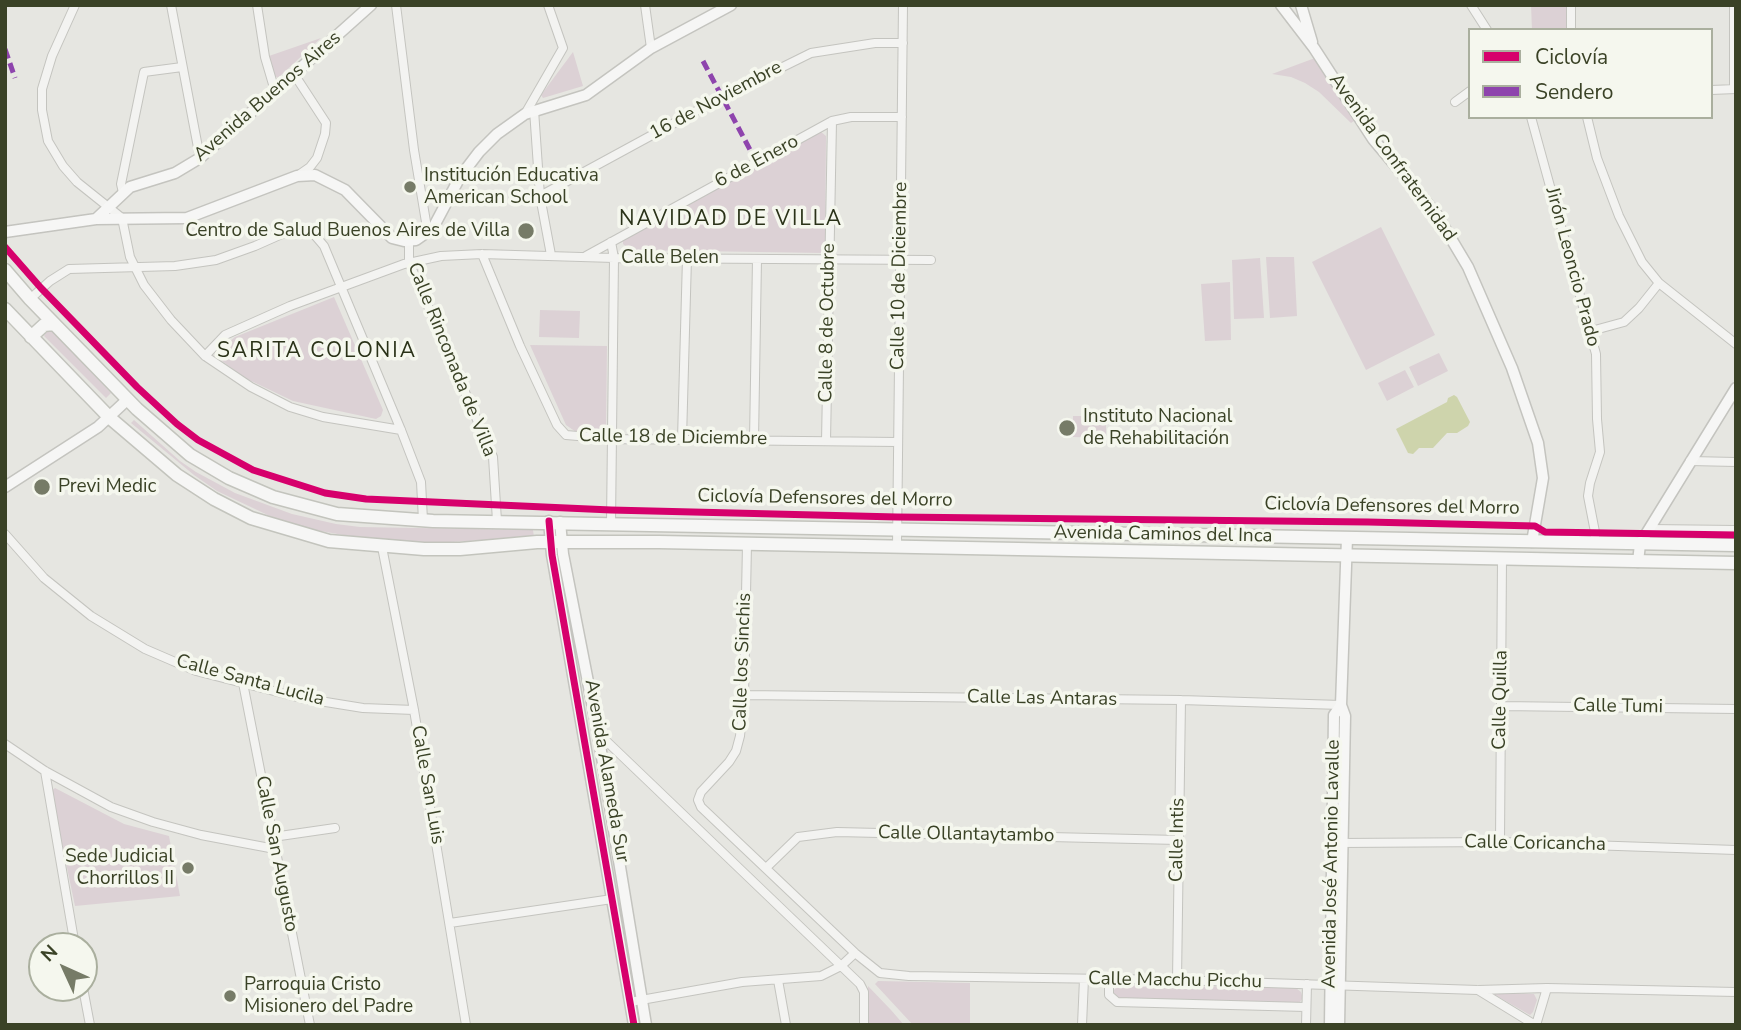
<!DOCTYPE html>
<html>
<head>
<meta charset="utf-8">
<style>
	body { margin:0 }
	#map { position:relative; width:1741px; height:1030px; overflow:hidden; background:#e6e6e1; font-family:"Nunito Sans",sans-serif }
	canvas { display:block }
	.frame { position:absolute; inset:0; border:7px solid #3a4226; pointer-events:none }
	.legend { position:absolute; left:1468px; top:28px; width:245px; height:91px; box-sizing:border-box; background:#f5f7ee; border:2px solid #aaaf9e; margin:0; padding:9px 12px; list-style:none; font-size:21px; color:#3a4226 }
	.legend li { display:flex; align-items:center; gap:14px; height:35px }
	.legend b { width:35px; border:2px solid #aaaf9e }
	.north { position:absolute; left:28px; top:932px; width:70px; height:70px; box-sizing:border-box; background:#f5f7ee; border:2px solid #aaaf9e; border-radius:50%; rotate:315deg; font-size:19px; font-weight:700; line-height:28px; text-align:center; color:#3a4226 }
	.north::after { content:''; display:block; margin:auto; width:24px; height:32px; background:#767b67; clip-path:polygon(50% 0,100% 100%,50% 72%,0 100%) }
</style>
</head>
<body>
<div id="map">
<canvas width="1741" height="1030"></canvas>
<div class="frame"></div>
<ul class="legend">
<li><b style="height:9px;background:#d6006c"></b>Ciclovía</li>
<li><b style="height:9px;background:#8e44ad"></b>Sendero</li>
</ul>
<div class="north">N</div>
</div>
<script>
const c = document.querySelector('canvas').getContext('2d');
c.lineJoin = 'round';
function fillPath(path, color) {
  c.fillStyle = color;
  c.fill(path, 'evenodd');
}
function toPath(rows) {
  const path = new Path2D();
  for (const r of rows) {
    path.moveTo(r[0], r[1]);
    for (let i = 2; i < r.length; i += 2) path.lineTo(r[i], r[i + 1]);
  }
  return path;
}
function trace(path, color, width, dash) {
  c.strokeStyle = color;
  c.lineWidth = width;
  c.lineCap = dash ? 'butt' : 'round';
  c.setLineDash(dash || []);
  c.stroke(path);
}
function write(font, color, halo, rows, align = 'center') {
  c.font = font + ' "Nunito Sans",sans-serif';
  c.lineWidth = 7;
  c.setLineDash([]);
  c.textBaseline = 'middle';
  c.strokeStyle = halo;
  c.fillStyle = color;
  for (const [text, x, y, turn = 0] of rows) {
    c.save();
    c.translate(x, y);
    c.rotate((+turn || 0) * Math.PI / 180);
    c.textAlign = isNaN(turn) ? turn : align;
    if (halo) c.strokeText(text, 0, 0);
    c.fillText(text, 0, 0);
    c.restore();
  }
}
const green = toPath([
	[1531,5,1566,5,1567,30,1532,30],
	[321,38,278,78,273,75,269,56],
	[573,52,583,86,543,98,541,95],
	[1315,58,1357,119,1351,123,1319,92,1305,83,1291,77,1272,74],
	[820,131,826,136,825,251,823,253,631,250,623,244,623,239],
	[1381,227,1435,335,1366,370,1312,262],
	[1266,257,1294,257,1297,316,1270,318],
	[1260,258,1264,318,1234,319,1232,260],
	[1230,282,1231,340,1205,341,1201,284],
	[334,297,383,410,381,416,376,419,293,401,245,378,214,355,235,337],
	[540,310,580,311,579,338,539,337],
	[51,330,111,393,106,398,44,336,47,331],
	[530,345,607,346,606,433,576,432,566,425],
	[1439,353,1448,371,1418,386,1409,367],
	[1405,370,1414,387,1387,401,1378,383],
	[1073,416,1106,416,1106,438,1073,437],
	[134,420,180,461,196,472,235,493,292,514,336,524,360,527,533,530,534,537,434,543,366,539,315,530,274,518,217,491,194,475,131,423],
	[55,788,124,824,169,836,180,896,75,906,51,791],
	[878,981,970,983,970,1025,913,1025,875,984],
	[1117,985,1296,988,1301,992,1303,998,1299,1003,1119,998,1113,992],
	[868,986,891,1010,904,1025,867,1025],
	[1490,992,1534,994,1537,1000,1533,1012,1530,1015]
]);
const water = toPath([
	[1454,395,1457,397,1470,422,1468,426,1457,433,1447,433,1433,448,1419,448,1413,454,1408,453,1396,429,1447,402,1448,398]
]);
const street = toPath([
	[75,5,52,56,42,89,42,110,48,141,63,166,77,182,122,218,130,257,144,285,171,320,205,356,251,387,290,407,323,417,401,430],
	[171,5,200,158],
	[257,5,265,57,275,91],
	[396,5,414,150,428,234],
	[645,5,651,48],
	[1471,5,1487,30],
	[1571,5,1571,30],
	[294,74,326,123,325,134,317,158,310,167,297,176],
	[1734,89,1734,5],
	[1711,90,1736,89],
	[1455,102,1470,91],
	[534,110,540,196,551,255],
	[525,114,563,48,548,5],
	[1531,117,1596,354,1597,419,1600,452,1590,483,1588,496,1595,532,1595,543],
	[1587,117,1597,158,1619,216,1642,262,1659,283,1736,344],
	[123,193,121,184,144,72,182,67],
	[540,196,722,97,811,53,875,43,903,43],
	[409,241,409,262,493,457,497,521],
	[482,254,520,346,557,425,566,435,613,439,898,442],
	[586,256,832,121,851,117,902,117],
	[30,299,50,281,69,269,175,266,216,260,255,246,291,230,312,232,324,246,401,430,421,482,423,520],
	[1591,331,1624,322,1639,308,1659,283],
	[205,356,225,335,290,306,404,264,441,256,482,254,614,258,931,260],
	[682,439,687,258],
	[754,440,757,259],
	[826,441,832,121],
	[1690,461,1736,462],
	[611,523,614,258,611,242],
	[1649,529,1736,530],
	[5,534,44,578,91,616,145,649,196,671,301,698,363,708,414,710],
	[747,544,744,695,740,736,736,751,729,762,701,792,698,800,701,807,855,953,880,973,909,976,1177,980,1478,990,1547,988,1736,992],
	[897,546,903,5],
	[382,547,414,710,466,1025],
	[243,683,310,1025],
	[744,695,1181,700,1341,705],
	[1501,706,1736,709],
	[598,733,860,984,864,992,864,1025],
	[5,744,45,771,111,807,153,822,201,835,275,849],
	[45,771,75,946],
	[273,837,335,828],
	[1500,842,1502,559],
	[1340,843,1500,842,1736,850],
	[766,868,798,837,837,832,1178,840],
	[450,923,612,899],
	[1109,979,1109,995,1117,1002,1306,1007],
	[778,980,786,1025],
	[1177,980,1181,700],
	[83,988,90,1025],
	[1478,990,1535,1025],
	[630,1002,742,982,821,976,841,966,855,953],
	[1082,1025,1084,979],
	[1306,1025,1307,984],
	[1536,1025,1547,988]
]);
const secondary = toPath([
	[1281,5,1314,48,1373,139,1437,215,1468,267,1512,368,1538,443,1543,478,1532,542],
	[1301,5,1312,42],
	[96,219,130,187,175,173,200,158,371,5],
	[5,232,96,219,187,218,297,176,315,175,345,190,392,238,404,241,416,240,433,228,460,177,479,152,497,134,525,114,586,95,651,48,731,5],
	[5,487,98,427,128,399],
	[549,521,552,555,634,1025],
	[560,522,563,554,598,733,646,1025],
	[1638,562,1640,544,1736,388],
	[1330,1025,1334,715,1341,705],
	[1339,1025,1345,716,1341,705,1347,538]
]);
const primary = toPath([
	[5,270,30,299,137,409,190,455,229,478,273,497,337,514,433,521,1736,545],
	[5,309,110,418,177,475,214,499,251,518,329,541,424,549,460,549,537,542,659,542,1736,563],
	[31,337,44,325,54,324]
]);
const quiet = toPath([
	[5,49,15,78],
	[703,61,756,161]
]);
const cycleway = toPath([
	[5,247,41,288,137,387,177,424,198,440,253,470,325,493,366,499,611,510,897,517,1368,522,1535,526,1545,532,1736,535],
	[549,521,552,555,634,1025]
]);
const markers = [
	[410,187,7,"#767b67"],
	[526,231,9,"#767b67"],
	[1067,428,9,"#767b67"],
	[42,487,9,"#767b67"],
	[188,868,7,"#767b67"],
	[230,996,7,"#767b67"]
];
const streetNames = [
	["Avenida Buenos Aires",268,97,-41],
	["16 de Noviembre",716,101,-28],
	["Avenida Confraternidad",1392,158,54],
	["6 de Enero",757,162,-28],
	["Calle Belen",670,258],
	["Jirón Leoncio Prado",1572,267,75],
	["Calle 10 de Diciembre",900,276,-89],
	["Calle 8 de Octubre",828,323,-89],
	["Calle Rinconada de Villa",451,360,68],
	["Calle 18 de Diciembre",673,438,1],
	["Ciclovía Defensores del Morro",825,499,1],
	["Ciclovía Defensores del Morro",1392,507,1],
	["Avenida Caminos del Inca",1163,535,1],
	["Calle los Sinchis",743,662,-88],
	["Calle Santa Lucila",250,681,15],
	["Calle Las Antaras",1042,699,1],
	["Calle Quilla",1501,700,-89],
	["Calle Tumi",1618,707,1],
	["Avenida Alameda Sur",606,771,80],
	["Calle San Luis",427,785,80],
	["Calle Ollantaytambo",966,835,1],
	["Calle Intis",1178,840,-89],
	["Calle Coricancha",1535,844,1],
	["Calle San Augusto",276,854,79],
	["Avenida José Antonio Lavalle",1332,864,-89],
	["Calle Macchu Picchu",1175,981,1]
];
const poiNames = [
	["Institución Educativa",424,176],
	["American School",424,198],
	["Centro de Salud Buenos Aires de Villa",510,231,"right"],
	["Instituto Nacional",1083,417],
	["de Rehabilitación",1083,439],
	["Previ Medic",58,487],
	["Sede Judicial",174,857,"right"],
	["Chorrillos II",174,879,"right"],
	["Parroquia Cristo",244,985],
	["Misionero del Padre",244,1007]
];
const neighbourhoodNames = [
	["NAVIDAD DE VILLA",731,220],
	["SARITA COLONIA",317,352]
];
fillPath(green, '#dcd1d5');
fillPath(water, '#ced4ac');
trace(street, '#c4c4bf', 10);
trace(secondary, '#c4c4bf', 13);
trace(primary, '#c3c4bd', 15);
trace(street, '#f3f3f1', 8);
trace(secondary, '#f6f6f5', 10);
trace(primary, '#f6f6f5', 12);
trace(quiet, '#8e44ad', 5, [10, 5]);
trace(cycleway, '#d6006c', 7);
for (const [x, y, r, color] of markers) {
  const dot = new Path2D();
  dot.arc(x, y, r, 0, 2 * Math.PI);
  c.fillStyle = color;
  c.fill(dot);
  trace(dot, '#f5f7ee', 2.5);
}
write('19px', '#3a4226', '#f5f7ee', streetNames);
write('19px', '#3a4226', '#f5f7ee', poiNames, 'left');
c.letterSpacing = '2px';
write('21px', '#2a3218', '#f5f7ee', neighbourhoodNames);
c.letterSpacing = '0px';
</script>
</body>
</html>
